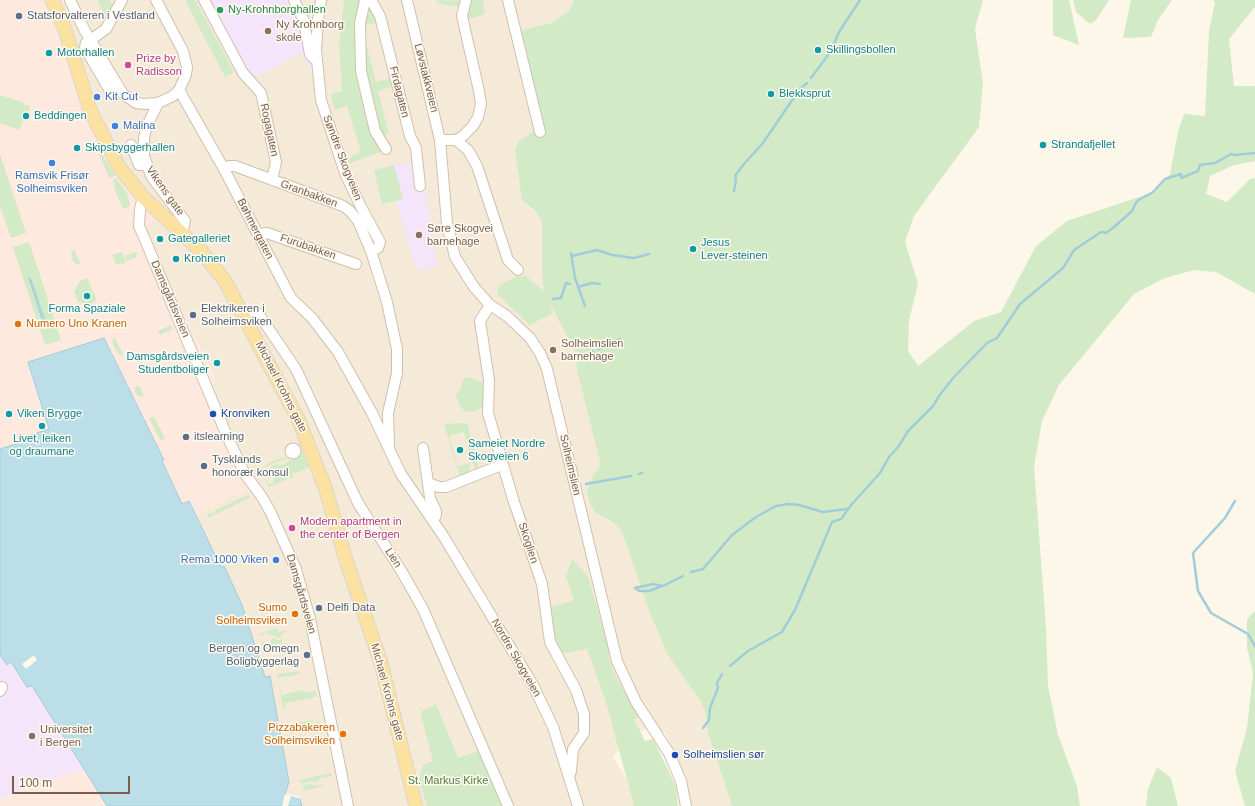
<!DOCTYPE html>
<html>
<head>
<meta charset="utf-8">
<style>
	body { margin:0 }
	#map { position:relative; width:1255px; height:806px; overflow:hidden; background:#fdf7e9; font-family:Arial,sans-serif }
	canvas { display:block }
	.scale { position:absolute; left:12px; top:776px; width:118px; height:18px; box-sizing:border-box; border:2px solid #785f4b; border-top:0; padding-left:5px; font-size:12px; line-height:14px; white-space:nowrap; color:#785f4b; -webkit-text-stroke:3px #fffaf0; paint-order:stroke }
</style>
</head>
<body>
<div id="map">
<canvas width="1255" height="806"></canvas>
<div class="scale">100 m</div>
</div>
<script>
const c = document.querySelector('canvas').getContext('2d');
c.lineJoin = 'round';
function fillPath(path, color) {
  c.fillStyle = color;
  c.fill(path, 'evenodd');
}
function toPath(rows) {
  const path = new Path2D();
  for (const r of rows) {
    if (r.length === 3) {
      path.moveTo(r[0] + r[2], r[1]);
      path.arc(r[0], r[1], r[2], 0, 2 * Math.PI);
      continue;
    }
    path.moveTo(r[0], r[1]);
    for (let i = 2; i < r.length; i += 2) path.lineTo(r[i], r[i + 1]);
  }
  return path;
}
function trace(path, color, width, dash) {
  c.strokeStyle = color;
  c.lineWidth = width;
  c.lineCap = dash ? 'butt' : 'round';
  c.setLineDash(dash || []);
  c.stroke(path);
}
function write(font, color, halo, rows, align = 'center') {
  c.font = font + ' Arial,sans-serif';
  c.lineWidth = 3;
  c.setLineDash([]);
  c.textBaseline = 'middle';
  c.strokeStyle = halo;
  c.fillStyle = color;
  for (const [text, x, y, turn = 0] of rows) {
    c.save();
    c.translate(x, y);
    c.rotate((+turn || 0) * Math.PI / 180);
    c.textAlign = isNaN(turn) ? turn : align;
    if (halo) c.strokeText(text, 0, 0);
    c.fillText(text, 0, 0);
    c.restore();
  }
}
const residential = toPath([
	[46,0,574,0,570,10,554,22,518,31,528,56,531,86,539,122,525,204,537,213,542,221,542,278,545,292,575,351,577,370,600,462,599,467,590,480,605,519,618,526,622,532,649,611,667,654,701,702,705,712,708,735,732,806,692,806,682,769,666,733,652,726,629,736,613,757,628,782,635,806,302,806,300,799,285,794,289,782,270,676,265,677,242,605,226,570,224,566,222,567,196,514,253,486,215,395,213,374,146,234,89,106]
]);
const commercial = toPath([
	[0,0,46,0,89,106,157,211,146,234,213,374,215,395,254,486,196,514,189,501,182,505,162,461,164,460,104,338,28,362,49,429,28,436,29,440,0,449],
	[84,770,107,806,0,806,0,799,67,774]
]);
const education = toPath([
	[210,0,297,0,306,19,314,77,301,53,252,79],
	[422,162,437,267,416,270,396,201,382,204,374,170,394,165],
	[0,655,6,664,11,662,32,685,84,770,67,774,0,799]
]);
const green = toPath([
	[97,0,110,0,114,7,107,18],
	[185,0,195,0,234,72,225,77],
	[344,0,362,0,357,44,383,151,348,164,350,157,361,152,347,106,335,110,330,94,342,91,339,46],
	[436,0,456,1,462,0,459,7,438,3],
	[469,0,483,0,485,14,466,20],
	[574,0,983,0,975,29,983,84,979,127,914,216,905,242,918,283,909,321,908,351,918,366,974,321,1001,312,1036,246,1067,221,1154,192,1170,174,1178,132,1184,114,1205,116,1209,31,1215,2,1213,0,1255,0,1255,7,1229,39,1234,86,1255,86,1255,161,1234,165,1210,176,1206,194,1227,202,1250,179,1255,178,1255,294,1216,272,1194,270,1165,278,1134,294,1059,385,1042,421,1034,466,1046,628,1048,686,1058,735,1077,786,1080,806,732,806,708,734,705,712,701,702,667,654,649,611,622,532,618,526,595,512,590,503,587,492,590,480,599,467,600,462,577,370,575,351,551,305,550,305,553,313,530,325,497,294,499,286,515,277,526,276,544,291,542,278,542,221,537,213,522,200,515,150,518,142,535,130,528,56,518,31,554,22,570,10],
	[1053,0,1069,0,1079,45,1053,35],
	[1073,0,1109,0,1096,20,1090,24,1076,12],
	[1131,0,1172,0,1158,20,1151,37,1123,38],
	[368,3,379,23,363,25],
	[362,28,376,82,393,78,395,86,378,91,388,131,387,135,380,136,365,80],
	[0,95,25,103,24,106,26,105,31,106,19,130,0,123],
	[98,152,101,153,115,175,110,179],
	[0,154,26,233,11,238,0,206],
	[394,165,403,199,382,204,374,170],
	[116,178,127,193,129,200,130,206,123,209,114,188,115,187,113,180],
	[29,242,61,340,45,345,13,247],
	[74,249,81,265,76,264,72,260,71,254],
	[122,252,126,262,119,265,117,263,117,266,112,255],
	[136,252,137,257,127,261,125,256],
	[87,278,97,300,89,305,78,302,74,292,79,282],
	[171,325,173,329,160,335,158,331],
	[114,336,124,356,118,354,116,351,112,342],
	[467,377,486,384,484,407,472,412,465,411,461,408,455,395,460,390,464,378],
	[139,385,144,396,142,397,138,396,135,392,135,388],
	[154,417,165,438,161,441,149,418],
	[467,423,479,469,475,469,464,432,449,436,458,466,469,463,470,464,469,472,460,476,444,424],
	[300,444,300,446,296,448,298,452,296,453,294,449,290,450,292,454,289,456,290,458,274,463,256,472,255,471,266,466,266,464,281,458,288,458,285,451],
	[301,448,309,467,295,474,293,472,292,474,294,477,291,478,290,476,285,481,284,479,282,482,269,487,261,473,269,484,273,484,274,480,270,468,275,464,282,465,293,459,299,454,302,456,299,449],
	[249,494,249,498,208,518,207,513,214,514,216,510],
	[572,559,588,576,609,649,609,659,617,679,639,717,634,719,645,741,653,739,676,786,678,806,634,806,606,702,587,649,568,653,559,651,548,608,574,600,566,577],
	[1255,611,1255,806,1245,806,1235,771,1247,728,1253,673,1247,648,1247,619],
	[277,628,278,632,286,630,279,638,265,632,262,636,258,634],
	[273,638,278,640,282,639,282,643,262,647,262,641,269,645],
	[300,671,300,674,277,678,277,674],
	[279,682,282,695,303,690,304,693,316,691,317,696,313,698,284,703,285,709,283,709],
	[436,704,458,758,481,750,503,806,427,806,419,781,423,765,433,761,420,712],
	[309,720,314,722,321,720,313,723,286,728,286,726],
	[320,722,322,728,291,734,290,729],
	[1157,767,1171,778,1178,806,1146,806,1148,789],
	[331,773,332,776,321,778,317,782,311,781,303,784,300,781,295,781],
	[309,784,316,786,322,784,323,786,303,791,303,786]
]);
const water = toPath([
	[29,278,31,280,46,324,44,325,29,278],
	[104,338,164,460,162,461,182,504,189,501,221,567,224,566,226,570,242,605,265,677,270,676,289,782,285,794,300,799,302,806,107,806,32,686,27,687,11,662,7,665,0,655,0,449,29,440,28,436,49,429,28,362,104,338]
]);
const pier = toPath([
	[34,655,37,660,26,669,22,664],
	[285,794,299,796,300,799,291,796,288,806,282,806]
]);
const stream = toPath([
	[811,78,831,51,839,32,860,0],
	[734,191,736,181,735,176,744,164,763,143,799,90,807,83],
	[571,253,575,278,585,306],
	[572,256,597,250,612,255,634,258,649,254],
	[578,287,592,283,600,284],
	[553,299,561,298,566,283,570,284],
	[598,349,608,346,610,343,620,339],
	[588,354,593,351],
	[639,474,642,473],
	[586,484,631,476],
	[1235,501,1225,518,1193,553,1198,591,1211,613,1248,634,1255,646],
	[691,572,703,569,732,535,756,517,776,506,789,504,799,505,823,512,847,509],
	[635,588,653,584,663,586,683,576],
	[636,588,639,591,649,591,662,586],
	[730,666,748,651,782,632,795,610,832,522,841,519,852,504,880,473,889,457,899,446,908,431,933,406,939,396,954,377,987,343,997,338,1020,304,1063,268,1074,250,1101,232,1106,233,1114,227,1132,211,1137,201,1153,192,1165,179,1181,174,1181,178,1198,171,1200,165,1215,163,1231,154,1235,155,1255,153],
	[703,728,709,720,710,708,718,688,717,683,722,674]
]);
const minor = toPath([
	[70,0,85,31,123,94,136,103,145,104,158,103,173,96,179,90,186,75,187,67,183,51,156,0],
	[204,0,243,73,261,93,276,162,272,180],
	[294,0,304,21,310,54,313,58],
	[321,0,318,20,316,50,321,100,345,173,361,207,380,242,378,248,371,251,387,302,397,349,397,373,388,413,389,445],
	[365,0,360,23,361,71,375,131,386,149],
	[371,0,380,16,410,136,416,148,420,186],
	[407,0,440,140,447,223,455,257,474,287,490,305,507,316,530,338,540,353,547,369,617,661,636,702,669,753,681,781,686,806],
	[508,0,540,132],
	[179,90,224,169,291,298,312,318,338,352,372,413,401,474,444,537,533,685,553,727,578,806],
	[113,96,85,48,86,43,106,29,122,0],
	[158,103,146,128,144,138,144,156,151,176,185,221,182,234],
	[440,140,456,140,463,136,473,126,478,117,481,104,479,91,462,16,466,0],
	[456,140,468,150,477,166,508,260,518,270],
	[131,145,139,165,146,165],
	[224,169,229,166,235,166,343,206,350,211,358,221,371,251],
	[143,197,140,209,139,226,143,235,227,436,245,474,262,497,270,511,296,569,310,619,348,806],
	[259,234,267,233,356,264],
	[490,305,480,321,489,380,488,413,513,499,542,584,550,642,576,690,584,714,584,733,573,749,571,771,570,774],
	[244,315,254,311,258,313,296,369,358,503,402,572,423,609,508,806],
	[423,448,428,483],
	[293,451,2.5],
	[434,519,436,515,436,511,430,498,428,483,439,487,446,487,499,466],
	[0,691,2,687]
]);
const major = toPath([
	[52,0,64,27,90,110,119,167,143,197,201,251,225,281,299,421,326,490,345,557,381,663,416,806]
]);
const markers = [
	[220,10,4,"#2e9e5b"],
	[19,16,4,"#5c6f8a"],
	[268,31,4,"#8d6e63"],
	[818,50,4,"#0f9aa8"],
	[49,53,4,"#0f9aa8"],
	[128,65,4,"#d1479c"],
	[771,94,4,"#0f9aa8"],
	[97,97,4,"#3f7fe0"],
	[26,116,4,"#0f9aa8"],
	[115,126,4,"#3f7fe0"],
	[1043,145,4,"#0f9aa8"],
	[77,148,4,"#0f9aa8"],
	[52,163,4,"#3f7fe0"],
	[419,235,4,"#8d6e63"],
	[160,239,4,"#0f9aa8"],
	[693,249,4,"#0f9aa8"],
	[176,259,4,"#0f9aa8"],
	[87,296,4,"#0f9aa8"],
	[193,315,4,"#5c6f8a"],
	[18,324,4,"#e8710a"],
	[553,350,4,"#8d6e63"],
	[217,363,4,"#0f9aa8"],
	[9,414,4,"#0f9aa8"],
	[213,414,4,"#1a4fb4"],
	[42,426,4,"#0f9aa8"],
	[186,437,4,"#5c6f8a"],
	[460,450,4,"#0f9aa8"],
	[204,466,4,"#5c6f8a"],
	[292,528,4,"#d1479c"],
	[276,560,4,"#3f7fe0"],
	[319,608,4,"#5c6f8a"],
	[295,614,4,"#e8710a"],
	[307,655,4,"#5c6f8a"],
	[343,734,4,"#e8710a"],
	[32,736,4,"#8d6e63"],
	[675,755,4,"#1a4fb4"]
];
const leisureNames = [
	["Ny-Krohnborghallen",228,10]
];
const serviceNames = [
	["Statsforvalteren i Vestland",27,16],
	["Elektrikeren i",201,309],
	["Solheimsviken",201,322],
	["itslearning",194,437],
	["Tysklands",212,460],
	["honorær konsul",212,473],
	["Delfi Data",327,608],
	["Bergen og Omegn",299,649,"right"],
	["Boligbyggerlag",299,662,"right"]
];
const educationNames = [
	["Ny Krohnborg",276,25],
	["skole",276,38],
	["Søre Skogvei",427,229],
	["barnehage",427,242],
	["Solheimslien",561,344],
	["barnehage",561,357],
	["Universitet",40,730],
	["i Bergen",40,743]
];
const cultureNames = [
	["Skillingsbollen",826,50],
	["Motorhallen",57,53],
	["Blekksprut",779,94],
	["Beddingen",34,116],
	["Strandafjellet",1051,145],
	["Skipsbyggerhallen",85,148],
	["Gategalleriet",168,239],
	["Jesus",701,243],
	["Lever-steinen",701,256],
	["Krohnen",184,259],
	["Forma Spaziale",87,309,"center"],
	["Damsgårdsveien",209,357,"right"],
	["Studentboliger",209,370,"right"],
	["Viken Brygge",17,414],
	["Livet, leiken",42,439,"center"],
	["og draumane",42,452,"center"],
	["Sameiet Nordre",468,444],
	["Skogveien 6",468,457]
];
const hotelNames = [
	["Prize by",136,59],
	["Radisson",136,72],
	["Modern apartment in",300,522],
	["the center of Bergen",300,535]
];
const streetNames = [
	["Løvstakkveien",426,78,76],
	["Firdagaten",399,92,76],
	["Rogagaten",269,130,78],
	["Søndre Skogveien",342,158,69],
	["Vikens gate",165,191,55],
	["Granbakken",309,194,20],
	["Bøhmergaten",255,229,63],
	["Furubakken",308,247,19],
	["Damsgårdsveien",170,299,67],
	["Michael Krohns gate",281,387,63],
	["Solheimslien",570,465,77],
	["Skoglien",528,543,72],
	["Lien",393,558,57],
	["Damsgårdsveien",301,594,74],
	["Nordre Skogveien",516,658,60],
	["Michael Krohns gate",387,692,75]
];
const shopNames = [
	["Kit Cut",105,97],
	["Malina",123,126],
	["Ramsvik Frisør",52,176,"center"],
	["Solheimsviken",52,189,"center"],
	["Rema 1000 Viken",268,560,"right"]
];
const foodNames = [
	["Numero Uno Kranen",26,324,"left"],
	["Sumo",287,608],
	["Solheimsviken",287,621],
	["Pizzabakeren",335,728],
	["Solheimsviken",335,741]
];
const transitNames = [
	["Kronviken",221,414],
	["Solheimslien sør",683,755]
];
const parkNames = [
	["St. Markus Kirke",448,781]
];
fillPath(residential, '#f5ead7');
fillPath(commercial, '#fde9dd');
fillPath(education, '#f4e5fa');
fillPath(green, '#d2ebc6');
fillPath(water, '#bcdee8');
trace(water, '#a2ccda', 1);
fillPath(pier, '#fdf7e9');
trace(stream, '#a2ccda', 2.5);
trace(minor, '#cfc0ae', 12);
trace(major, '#dcd5d0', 15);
trace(minor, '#fff', 10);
trace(major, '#fce2a1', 13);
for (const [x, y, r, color] of markers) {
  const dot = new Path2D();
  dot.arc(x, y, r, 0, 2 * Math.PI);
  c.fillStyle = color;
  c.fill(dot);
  trace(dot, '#fffaf0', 1.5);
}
write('11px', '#27864d', '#fffaf0', leisureNames, 'left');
write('11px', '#4e5e75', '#fffaf0', serviceNames, 'left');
write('11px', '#785e54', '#fffaf0', educationNames, 'left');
write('11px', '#0d838f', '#fffaf0', cultureNames, 'left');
write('11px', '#b23c85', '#fffaf0', hotelNames, 'left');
write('11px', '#785f4b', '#fffaf0', streetNames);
write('11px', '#366cbe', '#fffaf0', shopNames, 'left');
write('11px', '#c56008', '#fffaf0', foodNames, 'right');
write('11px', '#164399', '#fffaf0', transitNames, 'left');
write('11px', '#4f7e42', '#fffaf0', parkNames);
</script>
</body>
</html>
